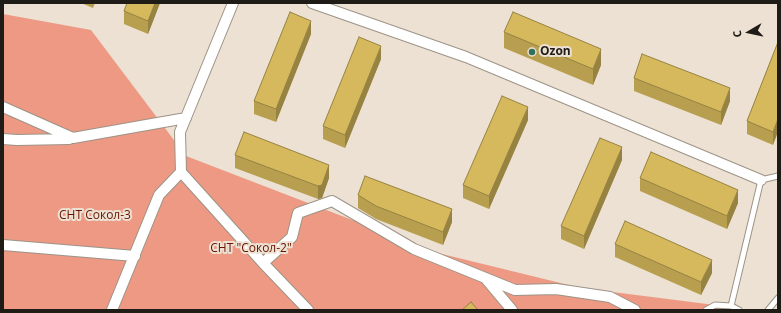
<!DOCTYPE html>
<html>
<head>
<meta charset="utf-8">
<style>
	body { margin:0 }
	#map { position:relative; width:781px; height:313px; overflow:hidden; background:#ece1d3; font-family:"Open Sans",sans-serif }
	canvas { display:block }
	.frame { position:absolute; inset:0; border:4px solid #1f1c17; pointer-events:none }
	.north { position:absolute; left:729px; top:12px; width:40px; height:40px; -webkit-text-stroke:3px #ece1d3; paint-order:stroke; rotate:261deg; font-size:11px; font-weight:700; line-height:16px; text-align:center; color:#1f1c17 }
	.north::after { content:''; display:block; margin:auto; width:14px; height:18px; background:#1f1c17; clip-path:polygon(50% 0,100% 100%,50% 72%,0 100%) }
</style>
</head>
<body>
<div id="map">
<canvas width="781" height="313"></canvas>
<div class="frame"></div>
<div class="north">С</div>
</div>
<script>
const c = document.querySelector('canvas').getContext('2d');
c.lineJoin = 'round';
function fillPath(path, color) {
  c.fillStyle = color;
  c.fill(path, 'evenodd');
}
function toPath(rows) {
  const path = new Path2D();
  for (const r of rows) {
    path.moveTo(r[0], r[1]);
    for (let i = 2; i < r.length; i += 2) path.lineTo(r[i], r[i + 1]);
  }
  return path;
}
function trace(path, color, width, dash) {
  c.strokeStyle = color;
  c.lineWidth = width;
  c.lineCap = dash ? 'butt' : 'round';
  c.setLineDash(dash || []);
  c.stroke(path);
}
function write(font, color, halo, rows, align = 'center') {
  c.font = font + ' "Open Sans",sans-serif';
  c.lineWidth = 4;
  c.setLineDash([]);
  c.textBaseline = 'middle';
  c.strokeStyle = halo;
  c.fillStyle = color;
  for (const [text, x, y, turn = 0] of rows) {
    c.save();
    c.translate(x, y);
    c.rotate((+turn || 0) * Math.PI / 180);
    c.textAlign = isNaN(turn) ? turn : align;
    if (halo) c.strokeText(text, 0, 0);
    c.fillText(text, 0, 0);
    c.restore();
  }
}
const green = toPath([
	[3,14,91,30,186,156,438,253,581,288,715,305,724,310,3,310]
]);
const service = toPath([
	[731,306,761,180,778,176],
	[706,310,715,305,731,306,739,310],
	[768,310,778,298]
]);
const minor = toPath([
	[233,3,180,132,181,172,263,263,292,237,298,213,332,201,414,249,515,290,556,289,610,297,635,310],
	[312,3,466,57,761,180],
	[3,107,73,138,186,118],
	[3,139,17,140,69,139],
	[3,245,135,256],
	[263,263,308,310],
	[486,279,512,310],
	[112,310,159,195,181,172]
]);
const wall = toPath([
	[81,3,95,3,93,8],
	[160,3,148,34,124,24,124,11],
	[504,32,601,65,593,85,504,48],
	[311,34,276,122,254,114,254,101],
	[778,42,773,145,747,134,747,121],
	[381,59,345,148,323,139,323,126],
	[634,78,730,101,721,125,634,91],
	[528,120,489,209,463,198,463,185],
	[235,155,329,178,322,198,318,199,235,168],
	[622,160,584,249,561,239,561,226],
	[640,178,738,203,727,229,640,191],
	[358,195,452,222,443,245,376,219,358,208],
	[615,244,712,273,701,295,615,257]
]);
const shadedWall = toPath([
	[155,3,160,3,148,34,148,21],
	[311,21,311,34,276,122,276,109],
	[381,46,381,59,345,148,345,135],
	[601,49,601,65,593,85,593,69],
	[730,88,730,101,721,125,721,112],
	[528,107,528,120,489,209,489,196],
	[778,119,778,132,773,145,773,132],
	[622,147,622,160,584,249,584,236],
	[329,165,329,178,322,198,318,199,318,186],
	[738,190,738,203,727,229,727,216],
	[452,209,452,222,443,245,443,232],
	[712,260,712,273,701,295,701,282]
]);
const building = toPath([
	[127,3,155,3,148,21,124,11,127,3],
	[290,12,311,21,276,109,254,101,290,12],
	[513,12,601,49,593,69,504,32,513,12],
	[359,37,381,46,345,135,323,126,359,37],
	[778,42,778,119,773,132,747,121,778,42],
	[642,54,730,88,721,112,634,78,642,54],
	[502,96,528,107,489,196,463,185,502,96],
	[244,132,329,165,322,185,318,186,235,155,244,132],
	[600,138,622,147,584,236,561,226,600,138],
	[651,152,738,190,727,216,640,178,651,152],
	[365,176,452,209,443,232,376,206,358,195,365,176],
	[625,221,712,260,701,282,615,244,625,221],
	[471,302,478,310,462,310,471,302]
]);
const markers = [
	[532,52,4,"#33705b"]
];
const poiNames = [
	["Ozon",540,52]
];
const parkNames = [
	["СНТ Сокол-3",95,216],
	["СНТ \"Сокол-2\"",251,249]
];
fillPath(green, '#ed9984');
trace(service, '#9d9386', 7);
trace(minor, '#9d9386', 12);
trace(service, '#fff', 5);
trace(minor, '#fff', 10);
fillPath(wall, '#b89f50');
fillPath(shadedWall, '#968241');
fillPath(building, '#d6b95d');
trace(building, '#968241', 1);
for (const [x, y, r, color] of markers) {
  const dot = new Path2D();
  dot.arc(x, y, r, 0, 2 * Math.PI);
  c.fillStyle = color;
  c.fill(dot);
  trace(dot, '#ece1d3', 1.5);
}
write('bold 12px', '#1f1c17', '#ece1d3', poiNames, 'left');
write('12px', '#671601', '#ece1d3', parkNames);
</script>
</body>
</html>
